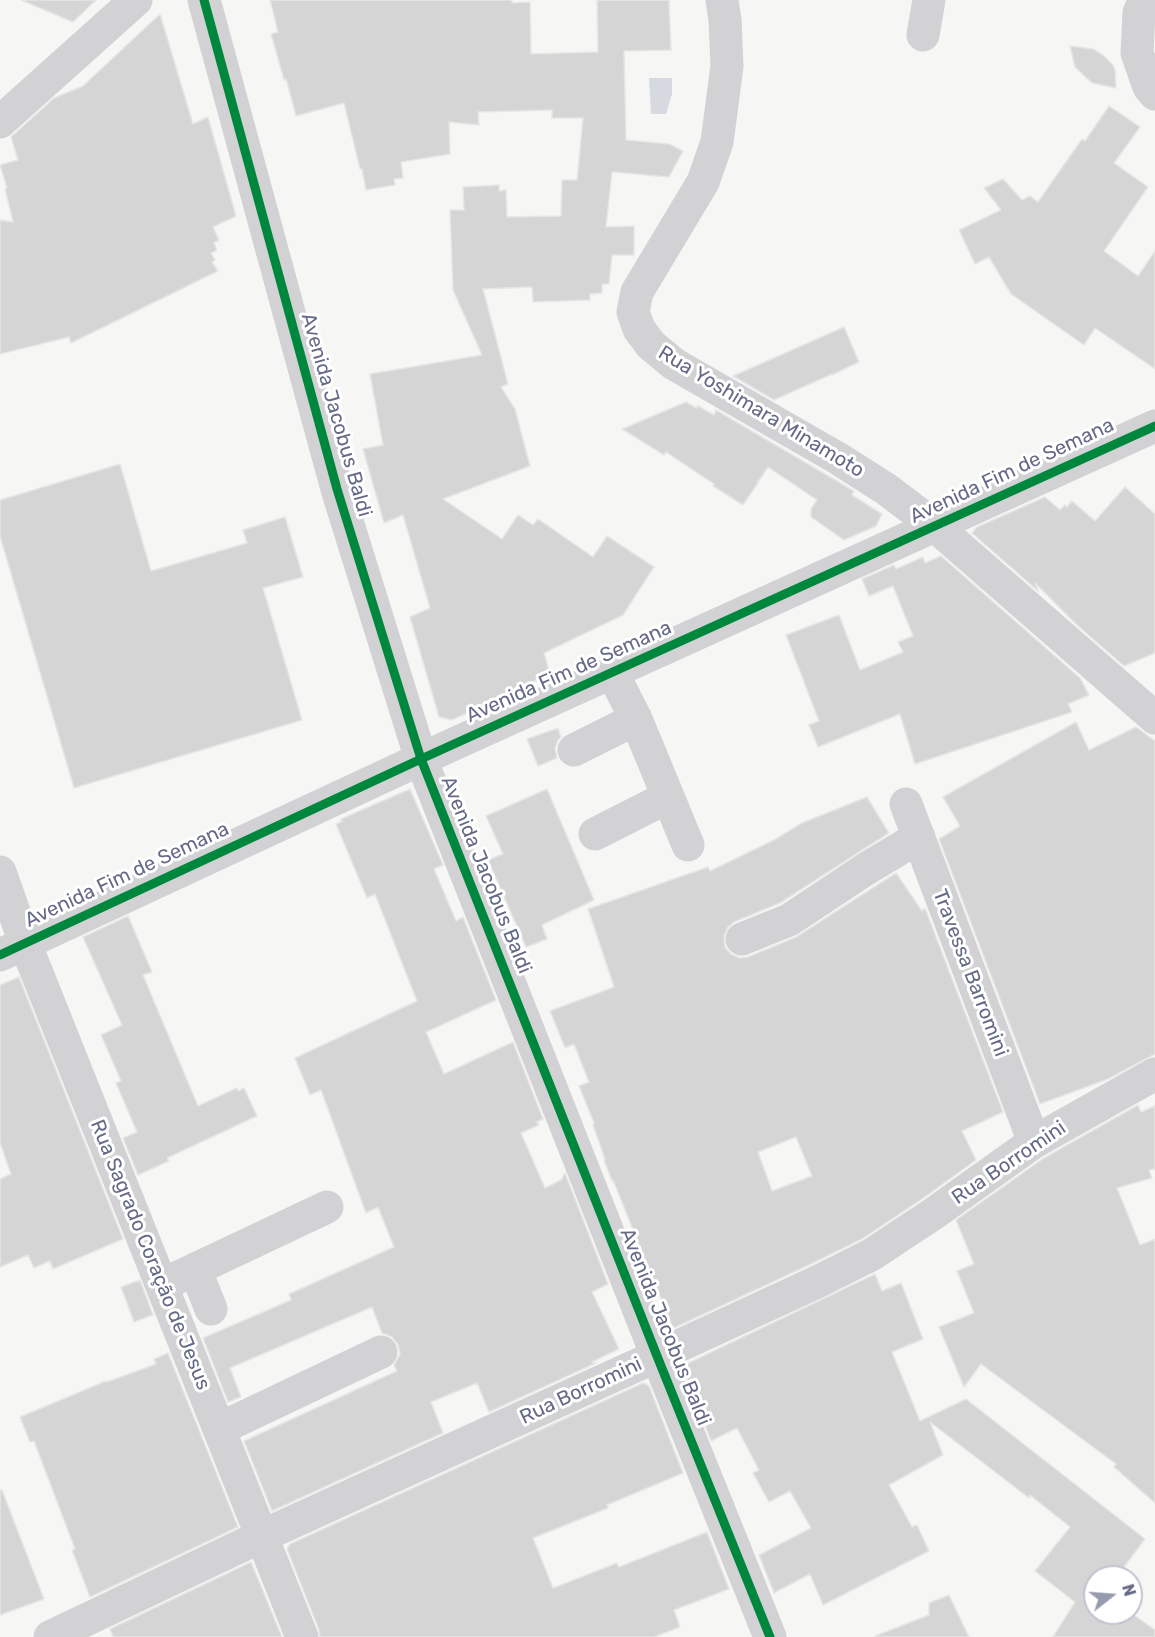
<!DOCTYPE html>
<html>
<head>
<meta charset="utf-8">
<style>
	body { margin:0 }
	#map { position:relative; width:1155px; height:1637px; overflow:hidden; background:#f6f6f5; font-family:Rubik,sans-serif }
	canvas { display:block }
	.north { position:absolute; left:1083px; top:1565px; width:60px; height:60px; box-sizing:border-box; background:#fff; border:2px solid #c1c3cf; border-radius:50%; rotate:73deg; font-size:16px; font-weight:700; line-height:24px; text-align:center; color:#656a87 }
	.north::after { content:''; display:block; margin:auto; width:21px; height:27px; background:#989bae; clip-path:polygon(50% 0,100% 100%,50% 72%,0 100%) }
</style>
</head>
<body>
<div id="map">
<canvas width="1155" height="1637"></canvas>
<div class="north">N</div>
</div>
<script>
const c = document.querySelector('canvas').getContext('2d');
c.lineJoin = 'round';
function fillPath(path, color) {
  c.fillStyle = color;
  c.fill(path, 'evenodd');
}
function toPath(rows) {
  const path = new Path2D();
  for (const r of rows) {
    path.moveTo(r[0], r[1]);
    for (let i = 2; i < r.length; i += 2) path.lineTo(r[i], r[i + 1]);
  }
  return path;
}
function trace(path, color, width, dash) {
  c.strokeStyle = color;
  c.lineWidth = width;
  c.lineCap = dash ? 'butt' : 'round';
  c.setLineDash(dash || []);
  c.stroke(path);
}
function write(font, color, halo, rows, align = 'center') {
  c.font = font + ' Rubik,sans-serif';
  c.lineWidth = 6;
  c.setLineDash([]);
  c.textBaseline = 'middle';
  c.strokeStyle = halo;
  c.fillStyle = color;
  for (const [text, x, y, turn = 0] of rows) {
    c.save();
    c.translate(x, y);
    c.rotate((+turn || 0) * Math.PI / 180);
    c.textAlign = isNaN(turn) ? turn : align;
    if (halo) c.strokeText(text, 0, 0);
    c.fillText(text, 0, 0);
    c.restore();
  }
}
const water = toPath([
	[649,78,672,78,672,94,666,114,651,114]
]);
const building = toPath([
	[21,0,96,0,73,22,21,0],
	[270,0,512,0,512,3,530,2,531,54,598,52,597,0,669,0,671,50,624,51,626,140,669,144,683,151,669,177,612,172,606,227,634,226,634,255,612,255,609,284,602,284,602,293,590,294,590,300,533,302,532,287,483,289,508,384,501,387,515,409,530,466,443,499,502,539,518,515,533,525,538,519,593,557,607,536,654,567,623,615,544,653,550,674,452,720,439,717,410,617,430,608,403,515,384,523,363,449,383,445,370,374,482,355,453,290,450,210,464,210,463,187,499,185,499,191,506,190,507,217,561,216,562,180,577,180,583,118,552,118,552,110,478,112,479,125,449,122,450,154,401,162,403,178,394,179,395,185,366,190,362,169,360,169,344,103,296,116,286,79,284,80,271,34,278,32,270,0],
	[160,14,193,124,208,117,236,216,213,227,219,240,214,243,217,250,211,253,215,260,212,262,218,271,71,343,69,337,0,354,0,220,13,222,5,189,7,188,0,165,18,160,11,137,54,98,83,86,160,14],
	[1070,46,1093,49,1103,55,1113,65,1115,70,1116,88,1092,83,1075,67,1070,46],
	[1109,106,1140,127,1114,163,1148,187,1104,251,1138,276,1155,251,1155,369,1095,328,1084,345,1011,294,989,257,975,264,959,230,1001,210,984,188,1003,179,1022,200,1030,196,1038,202,1082,139,1085,141,1109,106],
	[844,327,859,362,832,375,832,374,774,400,733,376,844,327],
	[686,402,696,408,698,406,714,415,716,410,854,491,852,495,882,514,876,526,844,540,811,517,811,509,817,500,768,467,758,482,757,481,758,483,743,505,713,486,714,484,666,452,664,455,622,429,686,402],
	[120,464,151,571,247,543,243,530,285,517,303,577,263,588,302,720,74,788,0,536,0,500,120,464],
	[1125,487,1155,514,1155,653,1124,666,1077,625,1035,583,1038,591,972,533,977,527,1045,497,1060,510,1065,505,1067,507,1072,501,1095,521,1125,487],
	[941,556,1080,678,1089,695,1068,704,1072,712,915,764,900,714,818,747,809,725,819,721,786,635,839,615,860,670,903,652,898,642,913,636,893,586,869,596,862,579,894,565,896,569,923,557,925,563,941,556],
	[1076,722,1089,750,1136,727,1155,741,1155,1054,1108,1079,1040,1104,939,839,960,826,943,797,1076,722],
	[558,728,561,737,558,740,555,748,557,758,538,766,527,739,558,728],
	[410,789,443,865,434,869,456,921,463,917,496,1000,426,1032,444,1074,513,1042,543,1119,537,1122,539,1125,521,1133,545,1188,561,1180,565,1173,608,1284,592,1292,619,1349,592,1362,596,1363,489,1412,477,1383,431,1402,443,1433,272,1511,244,1441,397,1371,394,1365,400,1354,398,1345,392,1337,382,1333,372,1307,230,1368,241,1397,228,1402,203,1338,291,1300,289,1294,394,1247,378,1207,366,1213,321,1090,310,1095,295,1058,417,1001,375,894,367,898,336,824,342,821,341,819,410,789],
	[547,789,594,900,542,925,547,939,526,947,488,860,503,854,486,816,547,789],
	[867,797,889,833,780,903,734,922,728,927,724,936,725,947,731,954,740,958,748,957,796,937,896,873,922,911,925,908,1003,1112,962,1131,976,1160,922,1199,862,1239,809,1265,674,1328,672,1326,613,1180,612,1181,604,1160,605,1159,593,1125,594,1123,579,1086,589,1082,574,1044,565,1048,550,1011,614,987,588,909,708,867,710,871,774,840,802,823,867,797],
	[796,1137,812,1176,772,1191,758,1152,796,1137],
	[128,916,152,972,143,975,198,1106,237,1088,238,1091,244,1088,257,1116,167,1158,169,1161,138,1175,123,1138,137,1132,116,1083,121,1081,101,1035,122,1025,83,937,128,916],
	[19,977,123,1239,53,1269,50,1261,34,1268,28,1255,0,1267,0,1179,11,1174,0,1143,0,985,19,977],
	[1138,1105,1141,1112,1155,1106,1155,1169,1149,1170,1152,1178,1117,1188,1140,1245,1155,1239,1155,1503,1114,1467,1116,1464,981,1364,964,1387,939,1327,974,1313,957,1271,974,1264,956,1220,1044,1158,1138,1105],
	[875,1274,882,1291,901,1283,923,1339,892,1352,920,1421,966,1399,1145,1539,1121,1571,1128,1577,1095,1577,1095,1613,1131,1613,1155,1630,1155,1637,1053,1637,1075,1602,1035,1571,1070,1527,1030,1495,1029,1498,930,1422,943,1455,889,1485,912,1527,917,1525,929,1551,823,1605,810,1574,774,1593,759,1555,811,1528,790,1491,769,1502,753,1473,759,1470,737,1428,711,1441,682,1366,875,1274],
	[140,1280,153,1315,134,1322,121,1287,140,1280],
	[168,1353,238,1527,90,1597,72,1550,75,1549,34,1441,30,1442,20,1417,106,1381,107,1382,156,1364,154,1359,168,1353],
	[643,1383,649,1386,683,1473,607,1505,608,1508,533,1538,553,1588,617,1563,619,1567,707,1532,729,1589,674,1610,680,1627,654,1637,320,1637,319,1630,287,1549,290,1544,643,1383],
	[0,1490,2,1490,44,1599,0,1615,0,1490],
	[251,1562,282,1637,113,1637,110,1629,251,1562],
	[949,1595,969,1637,876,1637,875,1636,929,1615,929,1603,949,1595]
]);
const minor = toPath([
	[204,0,337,489,421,759,657,1356,770,1637],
	[722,0,725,20,727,66,717,142,703,182,637,292,633,312,639,329,651,345,674,364,839,459,886,489,935,526,1155,718],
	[1144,0,1139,13,1137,53,1149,87,1155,94],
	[923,35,929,0],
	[0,122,136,0],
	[612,672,636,719,688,845],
	[574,750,636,719],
	[906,804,1034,1142],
	[595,834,668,797],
	[0,872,25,943,302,1637],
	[742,939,789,920,866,869,919,837],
	[0,955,421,759,1155,426],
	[195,1269,211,1309],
	[162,1285,327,1207],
	[219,1429,381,1352],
	[50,1637,262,1536,657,1356,817,1282,871,1255,933,1214,1034,1142,1155,1074]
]);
const cycleway = toPath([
	[204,0,337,489,421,759,657,1356,770,1637],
	[0,955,421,759,1155,426]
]);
const streetNames = [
	["Rua Yoshimara Minamoto",761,412,31],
	["Avenida Jacobus Baldi",336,415,74],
	["Avenida Fim de Semana",1012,471,-25],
	["Avenida Fim de Semana",569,672,-24],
	["Avenida Fim de Semana",127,875,-25],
	["Avenida Jacobus Baldi",486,875,68],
	["Travessa Barromini",970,973,69],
	["Rua Borromini",1009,1163,-34],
	["Rua Sagrado Coração de Jesus",150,1255,68],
	["Avenida Jacobus Baldi",665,1327,68],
	["Rua Borromini",581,1391,-25]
];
fillPath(water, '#d6d9df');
fillPath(building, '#d5d5d6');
trace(building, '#e6e6e4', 1.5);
trace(minor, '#d2d2d4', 33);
trace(cycleway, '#00873e', 9);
write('20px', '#656a87', '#fff', streetNames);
</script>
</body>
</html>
